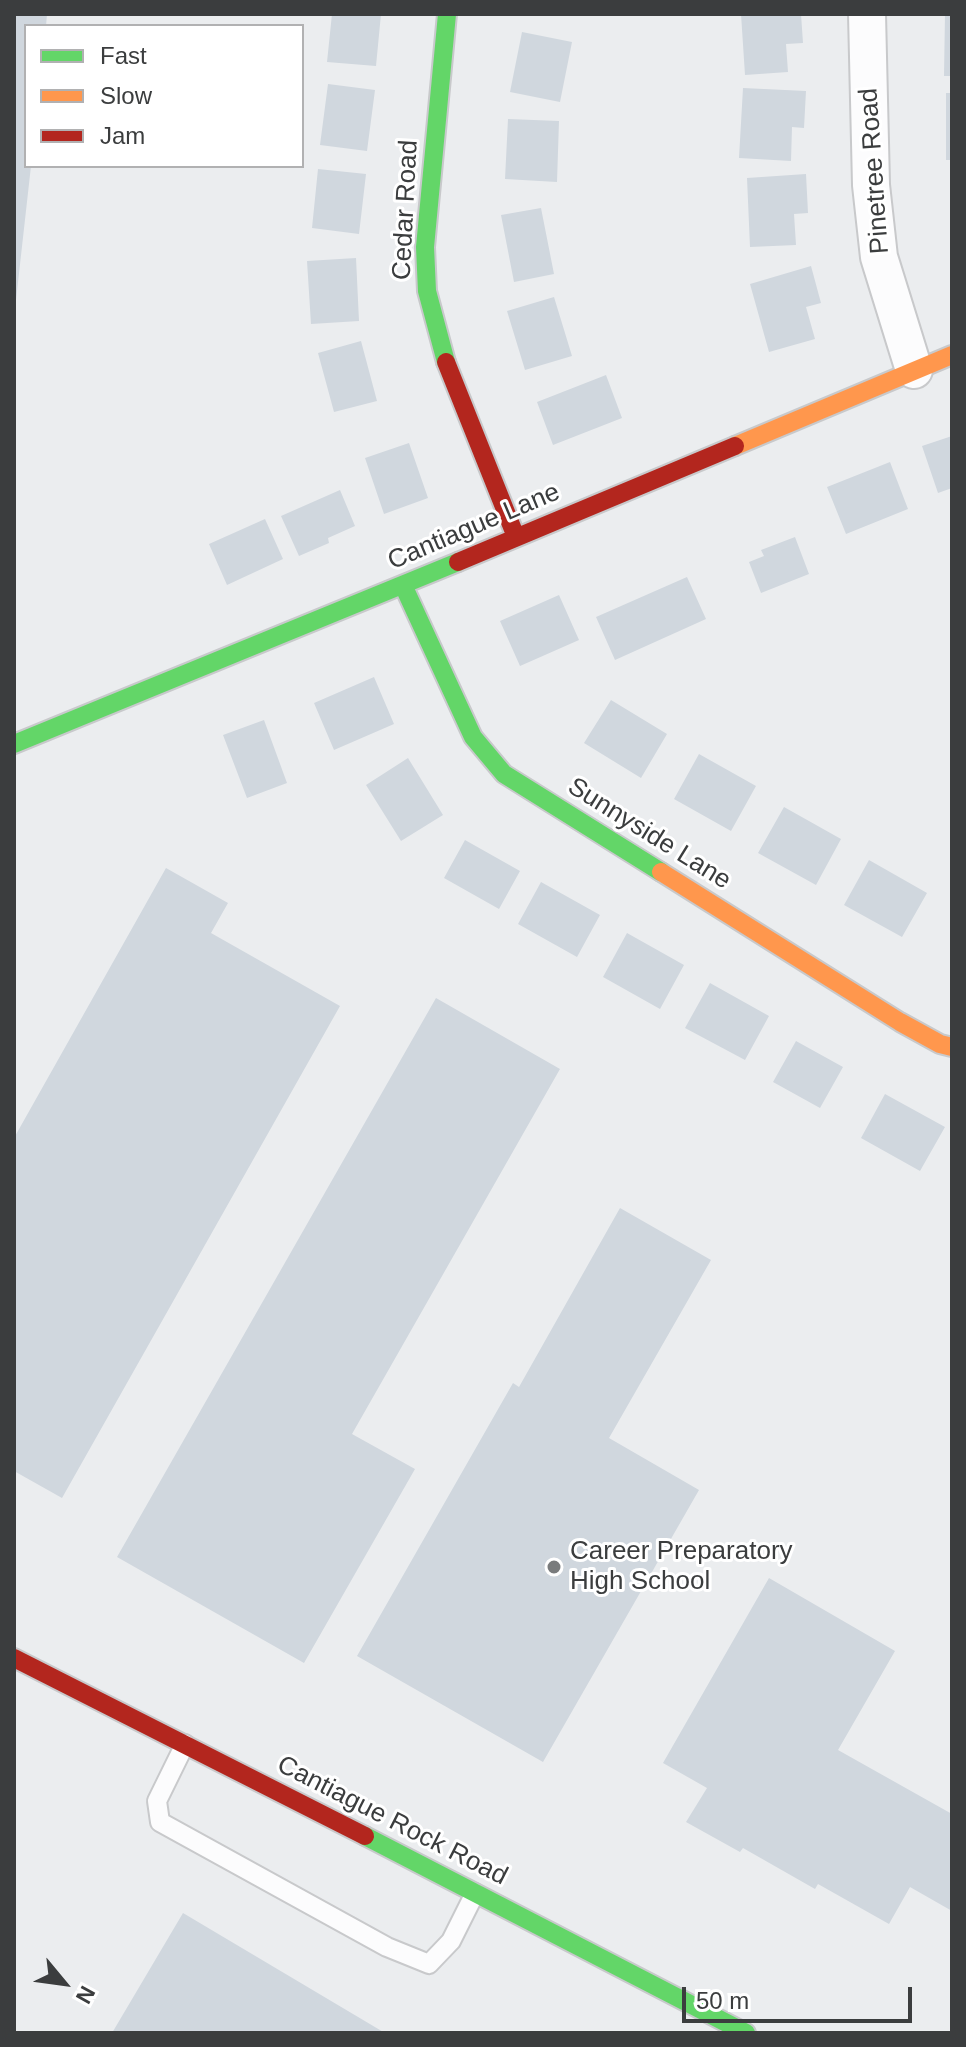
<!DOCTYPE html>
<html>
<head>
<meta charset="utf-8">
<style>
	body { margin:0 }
	#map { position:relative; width:966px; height:2047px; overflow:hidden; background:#ebedef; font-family:Arial,sans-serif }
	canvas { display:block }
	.frame { position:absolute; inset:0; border:16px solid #3b3d3e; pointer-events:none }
	.legend { position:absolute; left:24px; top:24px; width:280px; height:144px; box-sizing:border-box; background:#fff; border:2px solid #b1b1b2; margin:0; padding:10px 14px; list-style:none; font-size:24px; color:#3b3d3e }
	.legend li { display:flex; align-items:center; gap:16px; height:40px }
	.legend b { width:40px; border:2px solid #b1b1b2 }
	.north { position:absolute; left:24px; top:1943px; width:80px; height:80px; -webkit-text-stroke:6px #fff; paint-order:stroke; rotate:119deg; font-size:22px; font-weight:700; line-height:32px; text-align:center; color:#3b3d3e }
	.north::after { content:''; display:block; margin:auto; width:28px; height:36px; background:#3b3d3e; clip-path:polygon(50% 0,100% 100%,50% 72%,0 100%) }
	.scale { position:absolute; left:682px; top:1987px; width:230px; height:36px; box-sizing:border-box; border:4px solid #3b3d3e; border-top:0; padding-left:10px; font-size:24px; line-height:28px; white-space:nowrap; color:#3b3d3e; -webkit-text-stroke:6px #fff; paint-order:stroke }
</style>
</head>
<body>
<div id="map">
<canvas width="966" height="2047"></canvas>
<div class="frame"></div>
<ul class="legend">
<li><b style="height:10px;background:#63d668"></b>Fast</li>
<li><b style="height:10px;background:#ff974d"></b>Slow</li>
<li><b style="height:10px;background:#b3261e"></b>Jam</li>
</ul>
<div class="north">N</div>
<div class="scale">50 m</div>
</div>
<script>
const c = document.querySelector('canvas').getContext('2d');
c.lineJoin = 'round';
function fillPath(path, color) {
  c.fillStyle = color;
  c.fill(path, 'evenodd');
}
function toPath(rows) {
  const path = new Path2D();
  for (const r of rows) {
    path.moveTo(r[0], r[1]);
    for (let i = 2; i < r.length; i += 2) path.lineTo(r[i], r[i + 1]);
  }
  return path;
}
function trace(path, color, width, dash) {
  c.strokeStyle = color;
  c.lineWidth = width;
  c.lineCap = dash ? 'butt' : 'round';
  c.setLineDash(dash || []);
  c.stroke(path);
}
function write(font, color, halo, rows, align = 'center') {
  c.font = font + ' Arial,sans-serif';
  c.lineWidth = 6;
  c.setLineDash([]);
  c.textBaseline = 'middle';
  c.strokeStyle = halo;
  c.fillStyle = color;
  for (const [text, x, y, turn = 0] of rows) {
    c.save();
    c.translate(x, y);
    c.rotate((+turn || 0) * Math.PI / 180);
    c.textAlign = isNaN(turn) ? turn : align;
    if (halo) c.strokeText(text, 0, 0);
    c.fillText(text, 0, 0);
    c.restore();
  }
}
const building = toPath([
	[14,14,47,14,46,26,26,26,26,166,31,166,16,300,14,300],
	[332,14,381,14,376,66,327,62],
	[741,14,801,14,803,43,786,44,788,72,745,75],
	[945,14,952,14,952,76,944,76],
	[522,32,572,42,560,102,510,92],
	[328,84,375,90,367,151,320,145],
	[743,88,806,91,804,128,792,127,791,161,739,158],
	[946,93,952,93,952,160,946,160],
	[508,119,559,121,557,182,505,179],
	[318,169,366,174,359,234,312,228],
	[806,174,808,213,794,214,796,245,750,247,747,178],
	[541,208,554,274,514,282,501,215],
	[356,258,359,321,311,324,307,261],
	[811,266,821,303,806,307,815,339,769,352,750,284],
	[554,297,572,356,525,370,507,311],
	[361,341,377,401,334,412,318,353],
	[606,375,622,418,553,445,537,402],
	[952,436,952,488,938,493,922,446],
	[409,443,428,498,384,514,365,458],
	[890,462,908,509,846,534,827,487],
	[340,490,355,526,328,538,329,543,299,556,281,516],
	[265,519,283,559,227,585,209,544],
	[795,537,809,574,761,593,749,562,764,556,761,550],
	[687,577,706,619,615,660,596,617],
	[559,595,579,640,520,666,500,621],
	[374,677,394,724,334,750,314,703],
	[611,700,667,734,641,778,584,743],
	[264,720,287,783,247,798,223,735],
	[699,754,756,786,731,831,674,799],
	[408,758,443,815,401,841,366,785],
	[784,807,841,839,816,885,758,853],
	[465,840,520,871,499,909,444,878],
	[869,860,927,893,902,937,844,905],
	[166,868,228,903,211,933,340,1006,62,1498,14,1471,14,1138],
	[541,882,600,915,577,957,518,924],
	[627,933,684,965,660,1009,603,977],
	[710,983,769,1016,745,1060,685,1028],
	[436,998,560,1069,352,1434,415,1469,304,1663,117,1557],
	[796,1041,843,1067,820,1108,773,1082],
	[885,1094,945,1127,920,1171,861,1138],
	[620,1208,711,1260,609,1438,699,1490,543,1762,357,1656,513,1383,519,1387],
	[769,1578,895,1651,838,1750,952,1814,952,1911,910,1887,889,1924,818,1884,815,1889,743,1848,740,1852,686,1822,707,1788,663,1763],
	[183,1913,385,2033,112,2033]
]);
const lane = toPath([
	[185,1744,157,1801,160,1822,387,1947,429,1964,451,1941,475,1893]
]);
const street = toPath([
	[867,14,871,185,879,257,914,370]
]);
const fast = toPath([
	[446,362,427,291,425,247,447,14],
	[403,585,473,737,504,774,661,872],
	[14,744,458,562],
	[365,1836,746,2033]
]);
const slow = toPath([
	[735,446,952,355],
	[661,872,900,1022,940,1044,952,1047]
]);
const jam = toPath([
	[446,362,516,537],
	[458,562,735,446],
	[14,1658,365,1836]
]);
const markers = [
	[554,1567,8,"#797b7c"]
];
const streetNames = [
	["Pinetree Road",875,171,-94],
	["Cedar Road",406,210,-87],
	["Cantiague Lane",474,527,-23],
	["Sunnyside Lane",649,834,32],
	["Cantiague Rock Road",392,1821,27]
];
const poiNames = [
	["Career Preparatory",570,1552],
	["High School",570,1582]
];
fillPath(building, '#d0d7de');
trace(lane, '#c8c9cb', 22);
trace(street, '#c8c9cb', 40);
trace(fast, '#c8c9cb', 22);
trace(slow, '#c8c9cb', 22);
trace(jam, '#c8c9cb', 22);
trace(lane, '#fcfcfd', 18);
trace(street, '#fcfcfd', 36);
trace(fast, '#63d668', 18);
trace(slow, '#ff974d', 18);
trace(jam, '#b3261e', 18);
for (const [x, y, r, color] of markers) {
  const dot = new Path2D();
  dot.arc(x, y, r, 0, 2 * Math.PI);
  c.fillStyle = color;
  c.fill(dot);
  trace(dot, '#fff', 3);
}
write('26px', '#3b3d3e', '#fff', streetNames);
write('26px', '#3b3d3e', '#fff', poiNames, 'left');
</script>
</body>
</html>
